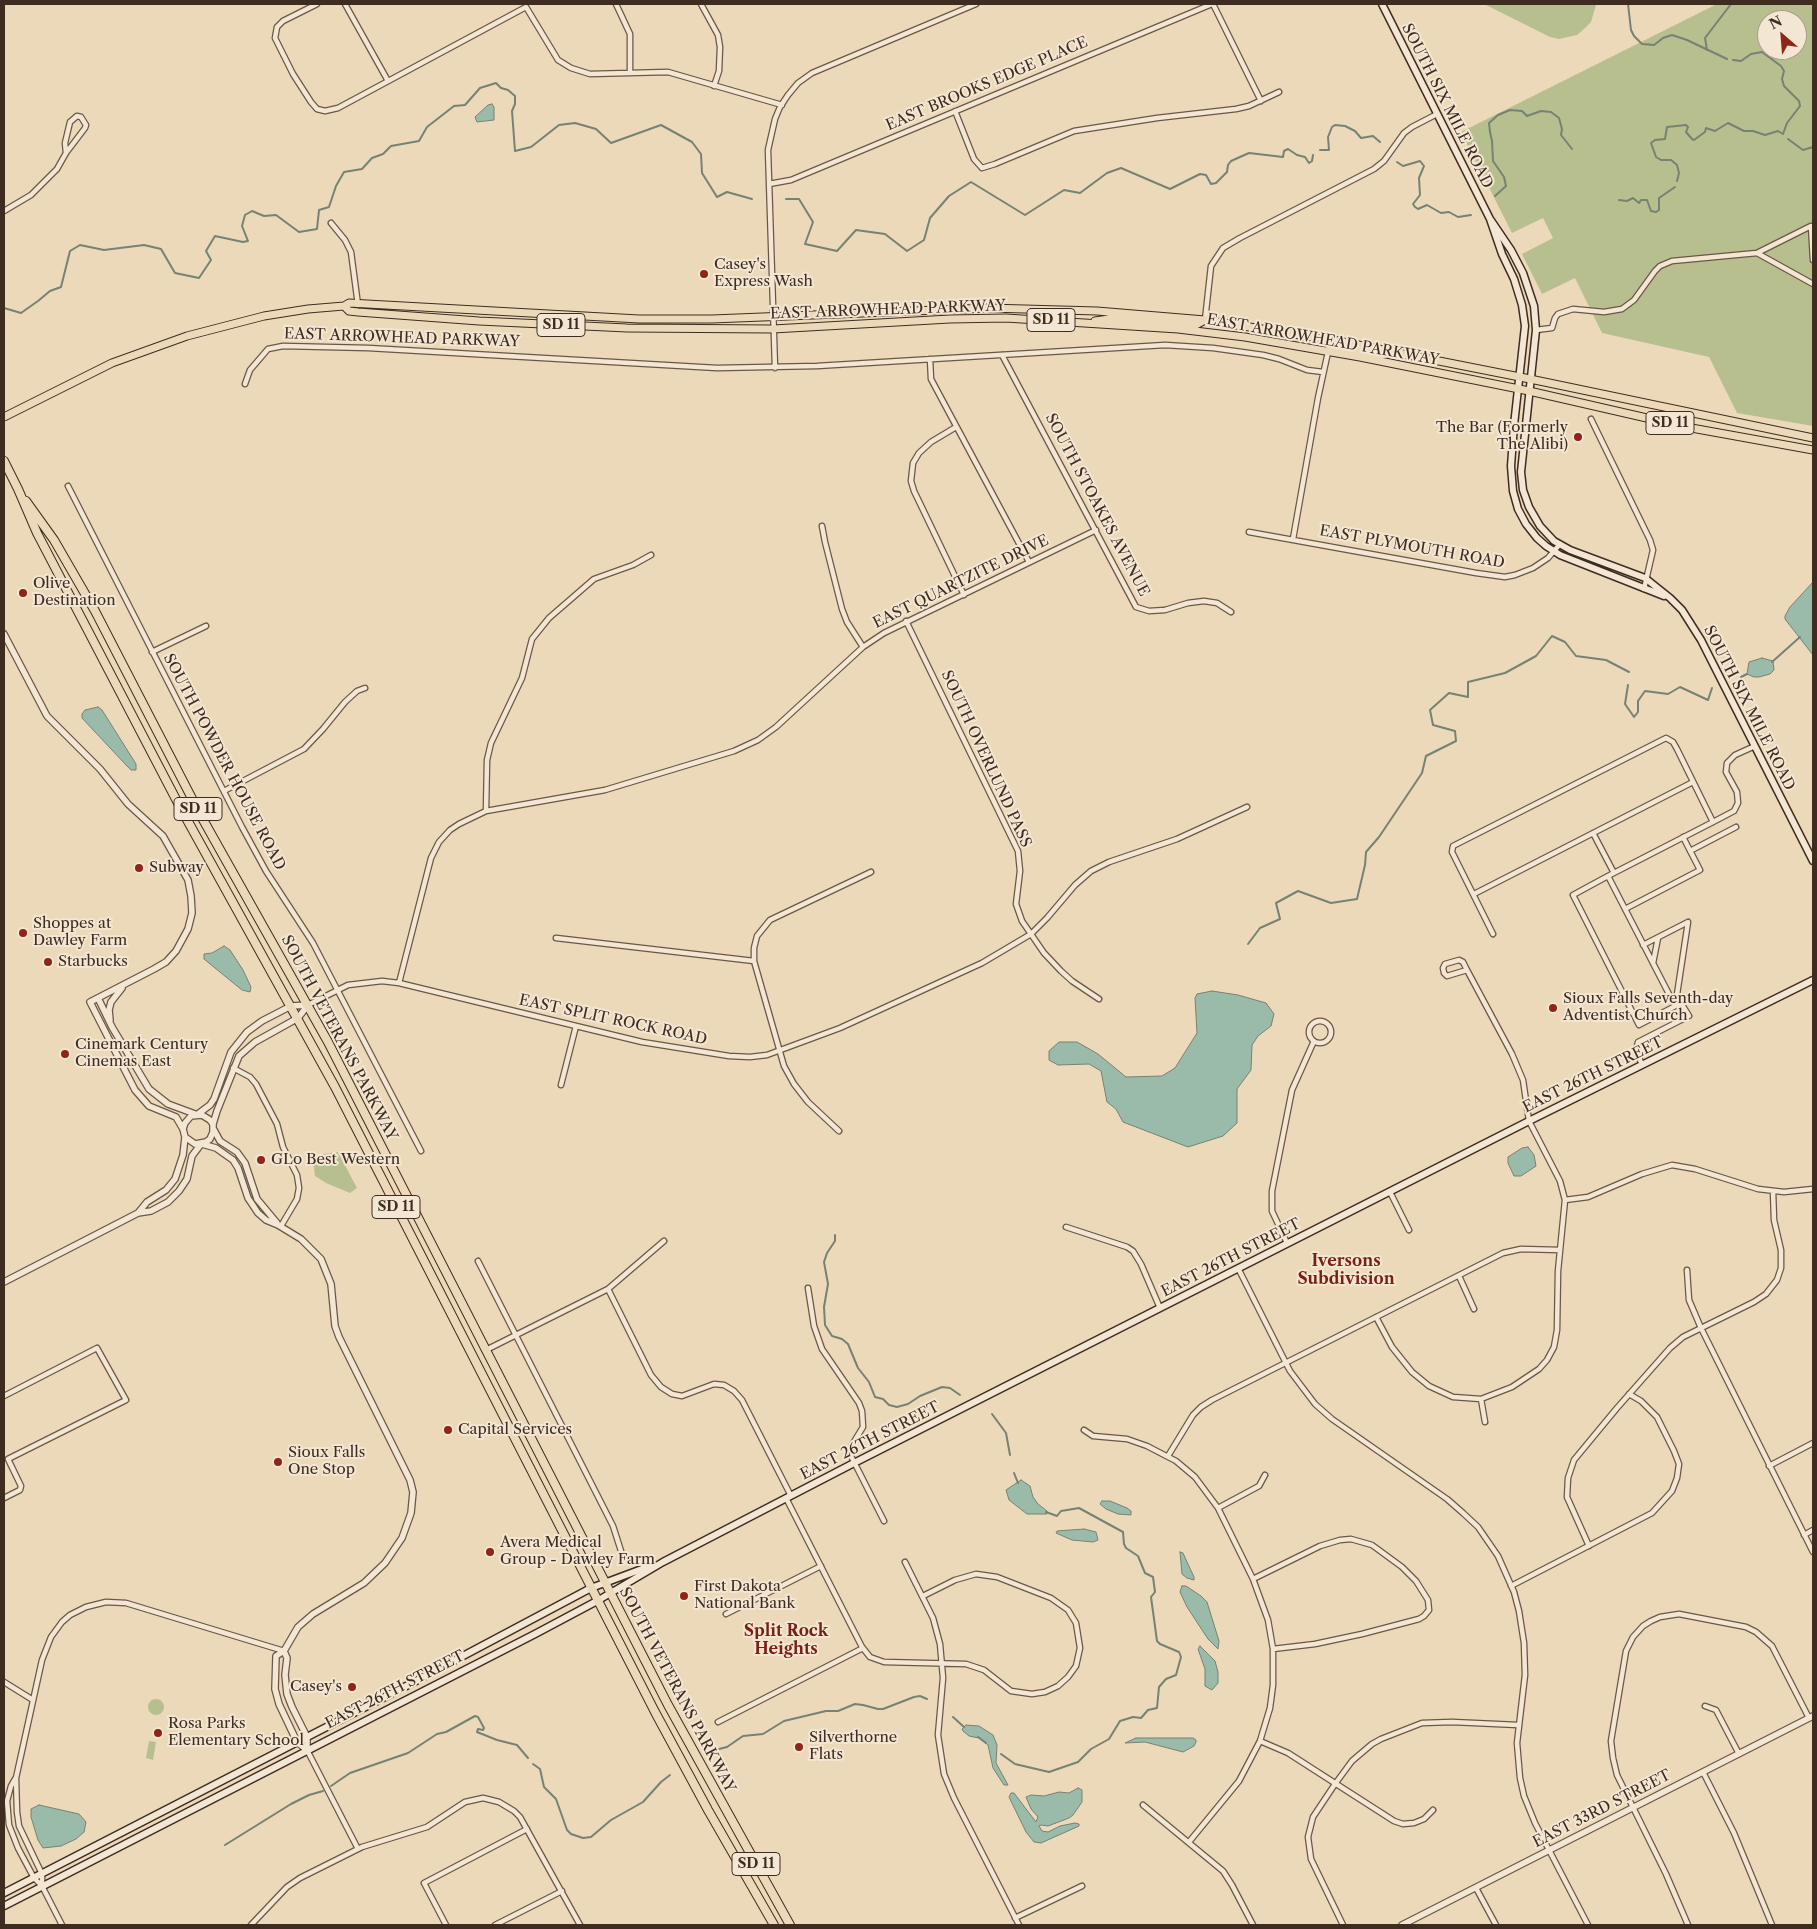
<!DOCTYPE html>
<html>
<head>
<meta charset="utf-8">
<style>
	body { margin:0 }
	#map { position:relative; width:1817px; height:1929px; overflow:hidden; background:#ecd9b9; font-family:"Libre Caslon Text",serif }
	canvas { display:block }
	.frame { position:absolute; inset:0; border:5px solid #3f2c21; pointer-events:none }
	.north { position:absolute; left:1757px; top:10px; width:50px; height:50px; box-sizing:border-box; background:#f3e6d2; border:1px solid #ab9c8b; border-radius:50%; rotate:333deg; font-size:14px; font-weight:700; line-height:20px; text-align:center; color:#3f2c21 }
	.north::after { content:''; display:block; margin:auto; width:18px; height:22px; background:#8f2418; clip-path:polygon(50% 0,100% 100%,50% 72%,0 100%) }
</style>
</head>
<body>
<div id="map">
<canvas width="1817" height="1929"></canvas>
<div class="frame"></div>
<div class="north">N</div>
</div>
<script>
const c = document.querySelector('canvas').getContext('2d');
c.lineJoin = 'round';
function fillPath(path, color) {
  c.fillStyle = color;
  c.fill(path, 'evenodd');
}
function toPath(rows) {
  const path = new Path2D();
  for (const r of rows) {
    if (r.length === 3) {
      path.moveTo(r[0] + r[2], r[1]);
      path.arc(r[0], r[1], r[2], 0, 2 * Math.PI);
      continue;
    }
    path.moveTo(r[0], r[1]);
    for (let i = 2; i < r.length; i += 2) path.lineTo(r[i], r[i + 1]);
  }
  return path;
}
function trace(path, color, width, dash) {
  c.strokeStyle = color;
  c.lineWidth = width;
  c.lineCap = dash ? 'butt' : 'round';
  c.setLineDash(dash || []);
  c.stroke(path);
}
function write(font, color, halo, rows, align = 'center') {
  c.font = font + ' "Libre Caslon Text",serif';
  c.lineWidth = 4;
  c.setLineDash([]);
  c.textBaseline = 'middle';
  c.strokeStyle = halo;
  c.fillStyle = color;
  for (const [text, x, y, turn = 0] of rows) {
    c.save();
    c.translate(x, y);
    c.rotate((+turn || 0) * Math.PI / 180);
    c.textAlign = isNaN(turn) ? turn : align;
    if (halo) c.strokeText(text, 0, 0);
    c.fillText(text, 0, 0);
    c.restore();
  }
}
const green = toPath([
	[1484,4,1596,4,1596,5,1591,22,1584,29,1577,35,1559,39,1550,37],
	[1717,4,1813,4,1813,426,1737,413,1709,357,1602,333,1575,278,1542,294,1522,254,1553,238,1543,218,1512,233,1461,132],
	[1767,20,1797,20,1797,50,1767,50],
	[338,1152,357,1188,350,1193,326,1183,315,1176,313,1161,324,1154],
	[156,1707,8],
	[149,1741,156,1742,153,1760,146,1758]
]);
const water = toPath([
	[492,104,494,107,494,120,477,122,475,117,488,105,492,104],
	[1813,582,1813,655,1785,619,1785,616,1790,607,1813,582],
	[1762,658,1773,661,1774,670,1770,674,1759,677,1754,677,1747,674,1749,662,1762,658],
	[98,707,102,710,136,764,136,770,131,770,127,766,82,718,82,714,85,710,98,707],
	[224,946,230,950,243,970,251,987,250,992,242,990,204,959,204,954,212,953,224,946],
	[1212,991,1238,995,1266,1003,1274,1014,1271,1026,1258,1036,1252,1045,1251,1070,1237,1089,1237,1123,1223,1136,1188,1147,1123,1122,1116,1109,1107,1102,1101,1071,1089,1064,1058,1065,1049,1060,1049,1051,1059,1042,1077,1042,1098,1054,1126,1077,1162,1076,1175,1068,1197,1033,1195,998,1197,994,1212,991],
	[1528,1147,1534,1155,1536,1166,1521,1176,1514,1176,1508,1163,1508,1157,1522,1148,1528,1147],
	[1021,1480,1030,1486,1033,1497,1038,1504,1047,1511,1047,1514,1027,1514,1009,1500,1006,1490,1021,1480],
	[1102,1501,1110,1501,1127,1508,1131,1511,1131,1515,1118,1514,1106,1509,1100,1504,1102,1501],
	[1084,1529,1096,1532,1098,1540,1093,1542,1072,1540,1056,1533,1057,1531,1084,1529],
	[1180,1552,1183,1553,1187,1562,1194,1577,1194,1580,1187,1578,1182,1574,1180,1552],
	[1182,1586,1186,1586,1201,1596,1207,1602,1219,1641,1218,1649,1208,1639,1187,1607,1180,1592,1182,1586],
	[1200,1646,1215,1661,1218,1672,1218,1683,1212,1690,1205,1686,1205,1669,1198,1649,1200,1646],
	[966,1725,979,1726,993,1735,997,1745,996,1763,1008,1785,1004,1785,993,1768,988,1745,979,1738,969,1736,963,1731,962,1729,966,1725],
	[1136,1738,1193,1738,1196,1740,1196,1742,1194,1746,1183,1752,1145,1742,1125,1743,1136,1738],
	[1078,1788,1082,1790,1082,1802,1073,1815,1069,1818,1048,1826,1041,1825,1039,1826,1042,1831,1048,1832,1060,1826,1075,1823,1079,1824,1079,1826,1041,1843,1034,1842,1026,1832,1009,1797,1011,1793,1014,1793,1036,1822,1038,1817,1031,1809,1026,1797,1031,1795,1044,1796,1059,1792,1069,1793,1078,1788],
	[39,1805,79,1814,86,1822,84,1832,76,1839,61,1846,43,1848,38,1840,31,1817,31,1809,39,1805]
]);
const stream = toPath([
	[1628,4,1631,30,1634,36,1642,44,1654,45,1663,38,1672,35,1687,40,1727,59],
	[1707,50,1705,38,1731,4],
	[1788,139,1803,150,1813,147],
	[1320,150,1329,150,1328,137,1332,127,1335,125,1345,126,1355,131,1361,138,1373,136,1380,142],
	[1397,162,1403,166,1420,161,1424,166,1419,178,1420,195,1413,204,1415,207,1418,209,1427,205,1441,213,1449,212,1458,217,1471,215],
	[1677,181,1679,173,1677,165,1671,160,1661,160,1656,157,1651,143,1655,140,1665,139,1667,127,1686,125,1688,127,1686,132,1692,139,1694,140,1705,132,1706,128,1715,131,1728,123,1744,131,1753,131,1765,135,1778,131,1783,134,1787,123,1800,106,1799,101,1784,86,1782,79,1784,71,1781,66,1762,52,1751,54,1741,61,1733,60],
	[1495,196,1506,186,1504,177,1493,161,1492,141,1490,132,1489,123,1498,115,1510,110,1522,111,1527,116,1541,111,1551,112,1559,118,1562,129,1561,135,1572,149],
	[786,199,799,199,813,222,805,244,837,251,856,230,885,234,907,251,924,240,930,218,949,196,971,182,1025,215,1064,190,1080,193,1107,173,1121,168,1170,189,1200,174,1206,175,1211,184,1216,183,1227,172,1228,165,1231,161,1249,153,1283,157,1284,151,1288,149,1297,155,1305,157,1309,163,1312,161,1313,155],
	[1619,200,1627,201,1633,198,1639,203,1641,200,1647,200,1651,211,1656,212,1659,210,1659,198,1675,187],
	[4,308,21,313,38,301,50,291,61,287,70,251,80,245,104,250,144,245,161,249,175,273,199,278,211,260,206,251,215,236,243,242,248,241,242,226,245,215,252,211,264,216,276,215,299,232,317,229,319,210,329,207,336,186,344,172,362,169,372,158,383,154,391,146,419,141,427,127,454,106,465,105,480,88,496,83,501,88,508,90,515,96,515,104,512,111,515,151,531,147,559,125,575,123,596,129,611,143,661,125,692,142,701,154,702,173,717,197,727,192,752,199],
	[1772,662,1800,637],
	[1741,677,1747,674],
	[1628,685,1625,704,1634,717,1638,712,1638,701,1645,691,1668,694,1680,687,1708,700,1712,688],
	[1248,944,1260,928,1280,919,1276,903,1298,891,1331,903,1357,899,1365,865,1366,852,1379,837,1422,773,1426,756,1456,741,1455,731,1433,725,1430,710,1449,693,1468,697,1468,682,1505,673,1536,656,1552,636,1565,642,1576,656,1606,660,1629,672],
	[835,1235,835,1241,827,1253,824,1262,828,1284,824,1307,825,1325,832,1336,842,1339,848,1344,858,1368,869,1382,875,1397,883,1399,889,1405,897,1407,908,1404,920,1396,942,1387,950,1388,960,1395],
	[992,1414,1006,1433,1010,1455],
	[1014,1473,1018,1483],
	[953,1717,964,1727],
	[978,1737,986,1743],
	[715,1750,727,1747,743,1736,763,1734,784,1721,826,1711,838,1711,855,1704,863,1705,878,1709,883,1709,914,1697,920,1696,927,1699],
	[1001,1754,1015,1764,1049,1772,1078,1762,1091,1749,1109,1739,1120,1721,1133,1717,1141,1718,1148,1710,1157,1708,1159,1687,1166,1679,1176,1675,1181,1657,1179,1652,1160,1644,1157,1641,1151,1597,1155,1592,1153,1577,1145,1573,1138,1556,1126,1548,1124,1544,1123,1532,1079,1508,1061,1511,1057,1516,1046,1512],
	[533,1764,540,1769,544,1787,556,1799,567,1830,571,1834,583,1838,591,1837,611,1820,643,1802,661,1782,670,1775],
	[331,1786,350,1773,408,1753,437,1734,446,1732,475,1716,478,1717,484,1728,483,1730,478,1729,477,1732,497,1740,517,1745,528,1758],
	[225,1845,291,1804,309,1795,323,1791]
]);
const minor = toPath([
	[317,4,283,21,277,27,275,38,293,74,311,102,317,109,325,111,338,108,526,7,558,60,571,68,590,74,668,72,782,105],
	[345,4,388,81],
	[616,4,630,34,630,72],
	[701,4,718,35,720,47,719,71,714,86],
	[1213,4,1261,101],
	[955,111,974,159,982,168,995,164,1074,131,1157,118,1236,109,1249,106,1279,92],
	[769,184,791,180,1212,4],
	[4,211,31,195,57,169,66,153,85,128,86,125,81,117,77,116,70,122,65,143,66,153],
	[331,223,345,240,351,252,358,305],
	[1813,260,1811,226,1757,253,1813,284],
	[1205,320,1211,266,1223,248,1240,238,1374,169,1384,161,1404,133,1412,127,1437,114],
	[1536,330,1552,328,1555,318,1558,314,1573,309,1604,312,1622,309,1634,300,1655,271,1660,266,1672,261,1757,253],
	[1002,355,1136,607,1149,611,1165,610,1188,603,1204,601,1217,603,1231,612],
	[930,359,931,379,1029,562],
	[775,368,768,150,775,119,780,107,788,95,798,83,812,73,976,4],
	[245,384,250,370,268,349,283,346,368,348,717,368,817,366,1165,345,1213,348,1263,355,1279,359,1307,370,1323,372],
	[1591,419,1650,540,1653,550,1644,589],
	[956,427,931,442,919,453,913,463,911,481,914,491,964,595],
	[68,486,242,827,266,871,313,943,421,1151],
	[822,526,825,542,842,609,847,622,863,647],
	[1249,532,1476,573,1505,577,1515,575,1533,568,1548,558,1560,544],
	[1293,539,1318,398,1328,352],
	[906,621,1018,851,1020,871,1016,904,1022,921,1044,953,1061,971,1072,981,1099,999],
	[152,652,206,626],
	[224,791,304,749,323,729,345,702,357,691,365,688],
	[486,811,487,760,491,743,522,678,532,639,549,618,594,579,633,565,651,555],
	[1593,833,1614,873],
	[1690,851,1736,827],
	[1608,876,1713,822],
	[1474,894,1693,782],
	[1625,909,1700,870,1683,837],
	[1493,934,1452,852,1453,846,1666,738,1673,742,1677,749,1713,822,1734,811,1738,803,1737,792,1726,772,1727,763,1735,755,1755,746],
	[556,938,754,961],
	[1643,945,1688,922,1676,1001],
	[1653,963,1658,938],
	[399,983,431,858,439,842,450,830,459,824,486,811,605,790,734,751,758,740,776,727,863,647,884,633,1096,530],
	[308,1005,348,985,382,981,399,983,642,1042,729,1056,750,1057,767,1055,840,1028,982,963,1031,934,1047,918,1075,885,1091,871,1109,862,1177,839,1247,807],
	[1320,1032,11],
	[1642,1065,1636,1050,1638,1042,1689,1016,1681,1003,1671,998,1608,876,1573,895,1639,1025,1681,1003],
	[233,1068,250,1077,256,1084,277,1124,283,1147,297,1175,299,1188,297,1199,281,1226],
	[561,1085,576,1026],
	[839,1131,808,1102,794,1084,784,1066,754,961,754,948,757,936,770,920,871,872],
	[1390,1192,1409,1230],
	[1565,1200,1588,1197,1642,1174,1672,1165,1695,1169,1758,1189,1784,1192,1813,1189],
	[1066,1227,1127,1247,1133,1251,1141,1264,1160,1308],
	[1287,1243,1272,1211,1272,1191,1292,1090,1314,1041],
	[478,1261,613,1526,621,1551],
	[1238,1268,1290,1371,1315,1404,1332,1419,1447,1499,1463,1513,1478,1527,1498,1556,1514,1592,1519,1611,1524,1643,1525,1675,1517,1743,1520,1778,1524,1796,1535,1823,1588,1925],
	[1687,1270,1689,1300,1701,1328,1813,1552],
	[1459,1276,1474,1309],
	[808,1288,814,1326,822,1349,859,1403,862,1411,863,1427,852,1445,851,1456,884,1521],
	[608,1289,651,1375,661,1387,672,1394,682,1396,714,1384,724,1385,734,1391,742,1400,791,1496],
	[1376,1317,1392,1347,1412,1372,1429,1386,1453,1397,1481,1399,1512,1387,1539,1369,1547,1360,1554,1347,1557,1330,1558,1271,1565,1200,1560,1181,1529,1121,1523,1080,1512,1054,1467,970,1463,962,1459,960,1445,964,1443,968,1444,973,1447,976,1467,970],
	[486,1350,608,1289,664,1241],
	[4,1396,97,1348,126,1400,8,1459,21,1486,20,1490,4,1498],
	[1481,1399,1485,1422],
	[1084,1430,1093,1436,1127,1439,1147,1446,1176,1461,1195,1477,1218,1508,1253,1579,1268,1620,1273,1649,1273,1685,1270,1708,1260,1741,1239,1781,1189,1842],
	[1168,1456,1193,1415,1201,1407,1212,1400,1503,1253,1521,1249,1560,1250],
	[1769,1466,1813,1443],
	[786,1498,862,1647,870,1657,884,1662,966,1664,984,1670,1011,1691,1032,1694,1045,1692,1058,1686,1068,1677,1076,1666,1080,1648,1076,1623,1068,1610,1051,1598,997,1577,976,1574,955,1580,923,1596],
	[1218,1508,1259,1486,1265,1475],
	[1804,1535,1813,1530],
	[1589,1546,1567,1497,1568,1478,1574,1460,1617,1408,1670,1348,1683,1337,1754,1302,1766,1294,1777,1280,1781,1268,1781,1250,1774,1220,1773,1191],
	[905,1562,933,1618,940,1644,943,1678,938,1735,944,1774,954,1798,1019,1925],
	[1253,1579,1320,1546,1340,1540,1351,1539,1372,1545,1402,1567,1416,1581,1428,1600,1429,1610,1424,1616,1419,1619,1362,1634,1315,1644,1273,1649],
	[1511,1586,1652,1513,1672,1491,1677,1478,1679,1464,1674,1451,1657,1417,1641,1401,1629,1394],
	[726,1614,821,1566],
	[4,1682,33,1700],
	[1705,1706,1716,1710,1739,1754],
	[718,1722,863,1648],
	[1260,1741,1288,1753,1394,1821,1403,1824,1414,1823,1424,1819,1433,1810],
	[307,1750,358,1849],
	[1703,1772,1734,1833,1772,1925],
	[15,1779,11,1786,7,1801,9,1825,18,1848,34,1878,42,1886,62,1925],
	[1143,1805,1223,1871,1232,1885,1253,1925],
	[42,1886,42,1874,19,1826,17,1812,16,1778,42,1660,51,1637,62,1622,70,1615,86,1607,106,1602,126,1603,284,1651],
	[1476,1888,1496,1925],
	[1015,1918,1082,1886],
	[251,1925,287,1887,300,1878,362,1847,427,1827,465,1802,483,1798,499,1802,514,1811,520,1817,580,1925],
	[446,1925,424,1883,527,1829],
	[495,1925,562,1891],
	[1343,1925,1311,1859,1308,1837,1313,1817,1335,1784,1352,1761,1372,1744,1381,1739,1422,1723,1452,1722,1518,1725],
	[1688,1925,1666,1874,1617,1775,1613,1758,1611,1741,1626,1651,1633,1637,1643,1626,1651,1621,1660,1617,1679,1614,1746,1627,1756,1632,1772,1646,1809,1718]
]);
const tertiary = toPath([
	[4,634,47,716,100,769,128,804,163,836,188,880,191,896,192,913,188,929,176,951,166,962,154,969,90,1002,135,1090,149,1106,176,1117,183,1129],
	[98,998,112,1027,149,1089,168,1104,195,1114],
	[110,1020,109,1010,111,1002,122,988],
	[198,1114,210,1105,214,1099,231,1052,247,1032,262,1021,291,1006,308,1005],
	[213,1124,210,1120,202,1115,191,1116,185,1123,183,1129,185,1137,195,1144,206,1142,210,1139,213,1132,213,1124,217,1111,239,1056,255,1042,298,1018,308,1005],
	[214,1130,220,1141,237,1152,245,1163,257,1199,277,1223],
	[202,1144,216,1148,233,1160,238,1168,248,1198,258,1213,266,1220,278,1225,301,1239,321,1259,331,1284,335,1326,339,1337,410,1480,413,1492,411,1513,402,1538,385,1563,364,1583,313,1614,298,1627,284,1651,276,1656,275,1689,279,1704,297,1742,307,1750],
	[138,1213,147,1202,166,1190,175,1179,183,1155,185,1137],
	[4,1282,138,1213,151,1211,168,1202,179,1191,187,1179,192,1156,201,1144],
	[284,1651,287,1658,285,1675,287,1694,292,1707,307,1737,307,1750],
	[1402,1925,1813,1716]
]);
const secondary = toPath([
	[1382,4,1490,219,1502,254,1514,279,1522,305,1525,326,1514,425,1511,466,1513,491,1518,509,1526,524,1537,538,1546,546,1560,555,1664,596],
	[1490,219,1511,250,1523,273,1534,306,1536,330,1521,472,1523,490,1529,507,1540,526,1554,541,1570,550,1645,578,1670,598,1682,610,1701,640,1813,861],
	[4,1893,414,1682,591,1588,650,1566],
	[4,1906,535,1634,597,1601,663,1562,854,1463,1529,1121,1813,980]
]);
const primary = toPath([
	[344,306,349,311,358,312,479,321,627,328,773,329,950,319,1006,318,1178,329,1245,337,1360,357,1529,391,1686,427,1813,450],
	[1095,321,1116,318,1196,325,1205,320],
	[1328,352,1330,347,1336,346,1377,355,1388,354],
	[4,417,112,363,187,336,264,316,308,309,344,306,349,303,639,319,712,319,988,308,1097,311,1205,320,1338,341,1530,379,1813,438]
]);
const trunk = toPath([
	[4,461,18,489,37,533,180,807,335,1087,655,1712,708,1810,774,1925],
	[26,501,54,540,95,611,201,816,328,1042,668,1705,790,1925]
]);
const markers = [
	[704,274,5,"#8f2418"],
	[1578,437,5,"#8f2418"],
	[23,593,5,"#8f2418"],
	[139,868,5,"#8f2418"],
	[23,933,5,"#8f2418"],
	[48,962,5,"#8f2418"],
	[1553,1008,5,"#8f2418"],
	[65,1054,5,"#8f2418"],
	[261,1160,5,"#8f2418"],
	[448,1430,5,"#8f2418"],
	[278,1462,5,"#8f2418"],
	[490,1552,5,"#8f2418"],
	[684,1596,5,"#8f2418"],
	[352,1687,5,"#8f2418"],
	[158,1733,5,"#8f2418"],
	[799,1747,5,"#8f2418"]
];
const shields = [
	[1051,320,48],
	[561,325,48],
	[1670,423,48],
	[198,809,48],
	[396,1207,48],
	[756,1864,48]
];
const shieldNames = [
	["SD 11",1051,320],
	["SD 11",561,325],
	["SD 11",1670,423],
	["SD 11",198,809],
	["SD 11",396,1207],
	["SD 11",756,1864]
];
const streetNames = [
	["EAST BROOKS EDGE PLACE",987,84,-23],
	["SOUTH SIX MILE ROAD",1447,106,63],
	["EAST ARROWHEAD PARKWAY",888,310,-2],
	["EAST ARROWHEAD PARKWAY",402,338,2],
	["EAST ARROWHEAD PARKWAY",1323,340,10],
	["SOUTH STOAKES AVENUE",1097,505,62],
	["EAST PLYMOUTH ROAD",1412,547,10],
	["EAST QUARTZITE DRIVE",961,582,-26],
	["SOUTH SIX MILE ROAD",1749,708,63],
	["SOUTH OVERLUND PASS",986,759,65],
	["SOUTH POWDER HOUSE ROAD",224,762,62],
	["EAST SPLIT ROCK ROAD",613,1020,12],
	["SOUTH VETERANS PARKWAY",339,1038,62],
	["EAST 26TH STREET",1593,1075,-26],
	["EAST 26TH STREET",1231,1258,-27],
	["EAST 26TH STREET",870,1441,-27],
	["EAST 26TH STREET",395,1690,-27],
	["SOUTH VETERANS PARKWAY",677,1690,62],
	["EAST 33RD STREET",1602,1809,-27]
];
const poiNames = [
	["Casey's",714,265],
	["Express Wash",714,282],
	["The Bar (Formerly",1568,428,"right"],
	["The Alibi)",1568,445,"right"],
	["Olive",33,584],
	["Destination",33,601],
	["Subway",149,868],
	["Shoppes at",33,924],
	["Dawley Farm",33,941],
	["Starbucks",58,962],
	["Sioux Falls Seventh-day",1563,999],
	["Adventist Church",1563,1016],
	["Cinemark Century",75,1045],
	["Cinemas East",75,1062],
	["GLo Best Western",271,1160],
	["Capital Services",458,1430],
	["Sioux Falls",288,1453],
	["One Stop",288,1470],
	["Avera Medical",500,1543],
	["Group - Dawley Farm",500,1560],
	["First Dakota",694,1587],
	["National Bank",694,1604],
	["Casey's",342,1687,"right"],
	["Rosa Parks",168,1724],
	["Elementary School",168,1741],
	["Silverthorne",809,1738],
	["Flats",809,1755]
];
const neighbourhoodNames = [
	["Iversons",1346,1261],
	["Subdivision",1346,1279],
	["Split Rock",786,1631],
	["Heights",786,1649]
];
fillPath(green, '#b8bf8f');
fillPath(water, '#9abba9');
trace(water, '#768273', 1);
trace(stream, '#768273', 2);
trace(minor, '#6a5747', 7);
trace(tertiary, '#6a5747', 8);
trace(secondary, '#3f2c21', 9);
trace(primary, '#3f2c21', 9);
trace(trunk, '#3f2c21', 10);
trace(minor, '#f3e6d2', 4.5);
trace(tertiary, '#f3e6d2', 5.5);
trace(secondary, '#f3e6d2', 6);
trace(primary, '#ecd9b9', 7);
trace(trunk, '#ecd9b9', 8);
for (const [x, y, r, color] of markers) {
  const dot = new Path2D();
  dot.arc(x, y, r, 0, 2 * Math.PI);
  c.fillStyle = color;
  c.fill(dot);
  trace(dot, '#f3e6d2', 2);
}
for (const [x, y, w] of shields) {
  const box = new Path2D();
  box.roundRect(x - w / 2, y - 11.5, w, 23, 4);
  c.fillStyle = '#f3e6d2';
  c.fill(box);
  trace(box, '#3f2c21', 1);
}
write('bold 14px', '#3f2c21', null, shieldNames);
write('15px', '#3f2c21', '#f3e6d2', streetNames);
write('15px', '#3f2c21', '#f3e6d2', poiNames, 'left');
write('bold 16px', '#7a1f14', '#f3e6d2', neighbourhoodNames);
</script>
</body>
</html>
